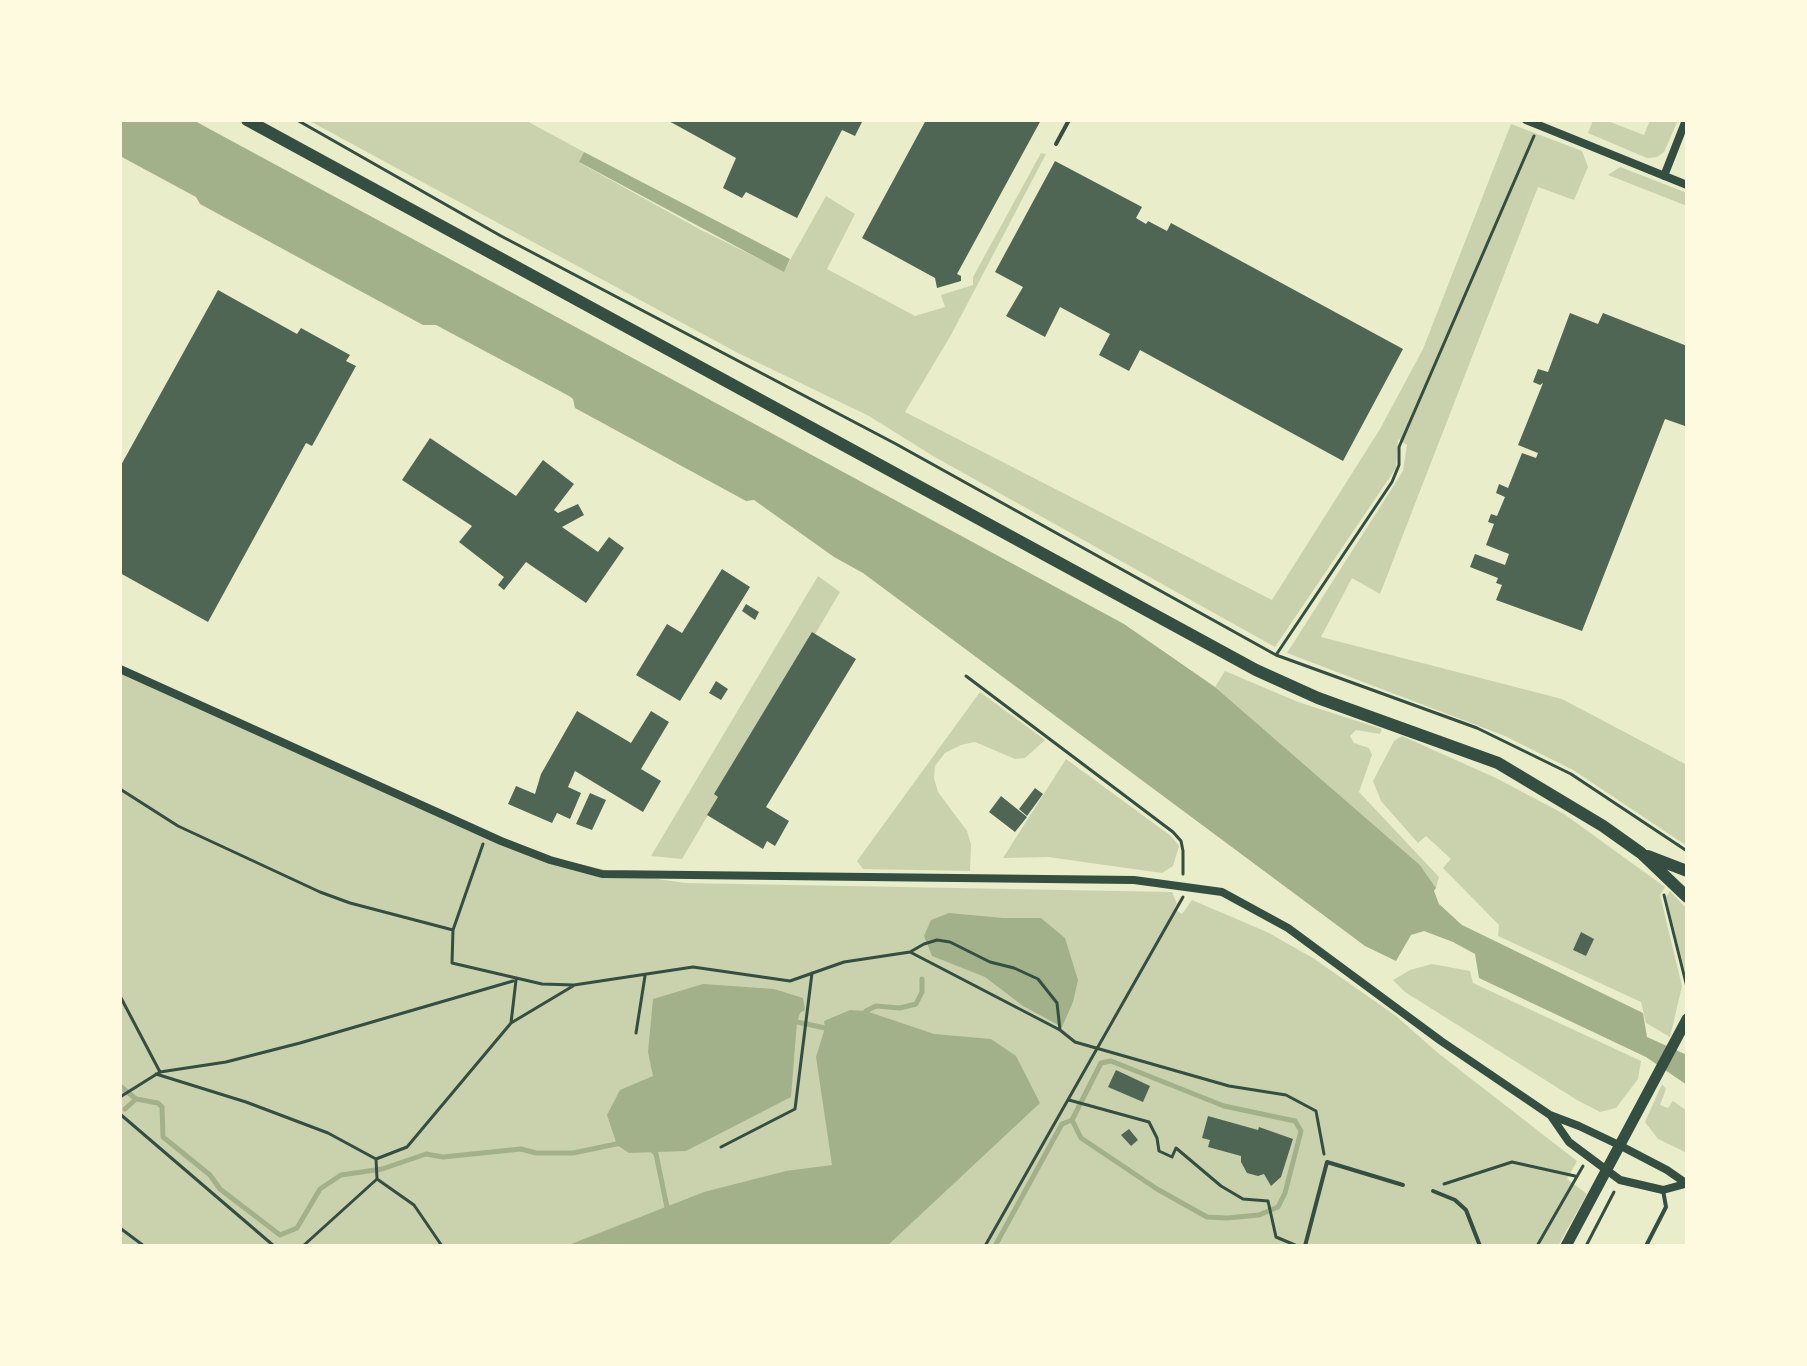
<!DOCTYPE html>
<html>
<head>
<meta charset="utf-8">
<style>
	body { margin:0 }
	#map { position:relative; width:1807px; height:1366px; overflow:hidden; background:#e9edc9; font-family:"IBM Plex Sans",sans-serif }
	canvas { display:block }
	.frame { position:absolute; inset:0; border:122px solid #fefae0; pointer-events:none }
</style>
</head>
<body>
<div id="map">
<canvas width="1807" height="1366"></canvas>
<div class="frame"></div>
</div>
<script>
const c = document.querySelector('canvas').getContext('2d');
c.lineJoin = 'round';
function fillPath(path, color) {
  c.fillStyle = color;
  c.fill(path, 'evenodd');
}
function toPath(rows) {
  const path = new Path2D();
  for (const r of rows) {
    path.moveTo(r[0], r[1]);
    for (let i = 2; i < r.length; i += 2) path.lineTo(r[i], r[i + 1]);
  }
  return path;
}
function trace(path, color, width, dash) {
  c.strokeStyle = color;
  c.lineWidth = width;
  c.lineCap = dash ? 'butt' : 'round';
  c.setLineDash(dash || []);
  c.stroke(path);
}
const green = toPath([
	[308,120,525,120,584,152,580,163,701,230,784,271,826,196,855,214,827,269,915,316,945,307,941,295,973,285,973,277,1041,153,1046,154,951,335,905,412,1272,600,1380,429,1423,349,1511,124,1582,151,1588,167,1574,200,1538,187,1380,594,1352,578,1321,637,1562,699,1687,765,1687,846,1573,770,1505,736,1287,653,1403,471,1407,445,1398,439,1396,468,1275,647,933,456,869,416,736,352],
	[1593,120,1605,120,1644,135,1650,120,1678,120,1664,152,1657,157,1647,158,1588,133],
	[1620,167,1687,193,1687,206,1608,175],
	[818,576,840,592,682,859,651,856],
	[120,669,507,842,566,861,624,874,685,883,1172,892,1177,904,1174,909,1182,914,1192,900,1267,932,1313,958,1396,1016,1438,1053,1577,1161,1567,1179,1587,1194,1558,1246,120,1246],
	[1225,671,1298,702,1382,729,1380,734,1356,730,1350,736,1354,743,1369,748,1372,755,1359,792,1439,877,1436,888,1420,865,1215,687],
	[980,692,1045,740,1025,758,1015,759,975,742,961,745,945,753,935,766,934,778,938,792,967,831,971,844,970,871,863,869,857,861],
	[1402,736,1496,778,1564,814,1665,887,1660,895,1682,986,1670,1037,1646,1023,1641,1002,1498,936,1499,925,1443,868,1451,859,1426,836,1418,843,1381,801,1373,781,1394,741],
	[1066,759,1171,836,1179,846,1173,866,1162,873,1048,857,1003,858],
	[1670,891,1687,909,1687,980,1666,897],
	[1432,964,1470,971,1473,983,1641,1061,1638,1079,1616,1108,1600,1112,1577,1100,1405,992,1393,980,1410,970],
	[1662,1084,1666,1089,1660,1105,1668,1108,1673,1101,1687,1111,1687,1153,1658,1139,1645,1122]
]);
const water = toPath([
	[120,120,193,120,1124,624,1215,687,1420,865,1436,888,1434,891,1439,904,1462,925,1643,1013,1647,1037,1687,1055,1687,1085,1646,1057,1479,978,1475,954,1453,942,1424,931,1411,935,1396,961,1365,946,863,573,834,557,754,500,746,501,575,408,573,399,569,396,436,325,423,325,200,204,196,197,120,156],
	[584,152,790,259,784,272,579,162],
	[949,913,1003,918,1041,918,1065,938,1078,980,1073,1002,1062,1027,1023,1006,985,977,932,956,924,936,931,920],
	[703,984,774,989,803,998,805,1010,800,1013,797,1022,791,1097,686,1151,629,1153,617,1145,607,1115,620,1090,653,1076,648,1052,653,999],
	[850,1010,866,1011,934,1034,991,1039,1016,1056,1040,1103,887,1246,566,1246,704,1192,786,1171,832,1165,816,1057,825,1028,824,1021]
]);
const stream = toPath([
	[866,1011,876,1006,900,1008,916,1004,922,992,922,979],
	[797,1022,825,1028],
	[120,1086,136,1099,158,1103,162,1107,163,1137,210,1175,220,1189,280,1235,297,1228,320,1189,341,1175,382,1169,426,1154,443,1157,521,1149,536,1153,573,1153,621,1143],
	[125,1109,136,1099],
	[651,1149,656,1154,668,1212],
	[995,1246,1062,1124,1072,1120,1101,1063,1111,1061,1224,1106,1295,1121,1301,1131,1285,1193,1278,1207,1259,1215,1227,1218,1207,1217,1157,1189,1081,1138,1072,1120]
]);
const building = toPath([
	[667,120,863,120,855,136,842,130,797,218,746,192,742,198,723,188,736,158],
	[926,120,1041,120,957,274,961,276,961,281,937,288,935,278,862,238],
	[1055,161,1142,207,1136,218,1146,224,1148,221,1167,231,1171,223,1403,349,1343,461,1140,350,1129,371,1099,355,1110,334,1060,307,1045,337,1006,316,1023,287,995,272],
	[218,290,297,334,301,328,350,355,346,361,356,366,312,446,306,443,208,622,120,573,120,467],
	[1570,313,1598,324,1603,313,1687,346,1687,421,1685,426,1665,419,1582,631,1496,600,1502,585,1496,583,1498,578,1470,567,1475,554,1505,565,1509,554,1486,545,1494,524,1488,522,1491,514,1497,516,1505,497,1496,493,1499,484,1508,488,1522,453,1536,458,1538,453,1518,445,1543,383,1540,385,1533,382,1538,369,1548,372],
	[430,438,516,496,543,460,574,484,554,510,558,513,578,504,584,515,562,527,598,552,609,537,624,548,586,603,526,562,504,590,498,585,504,577,459,542,472,526,402,480],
	[722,569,750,587,680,701,636,675,667,624,682,633],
	[746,604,759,612,755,620,742,611],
	[812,632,856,659,766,807,789,821,775,846,767,841,763,849,707,815,718,797,714,794],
	[716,681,728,689,721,700,709,693],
	[577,711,631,743,651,711,669,722,641,769,661,781,643,812,575,771,568,787,581,793,570,819,557,813,552,823,508,804,516,786,535,794,541,774],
	[1035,788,1043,794,1027,816,1019,809],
	[590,793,606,800,592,830,576,824],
	[1001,796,1027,817,1015,832,989,812],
	[1581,932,1594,939,1586,956,1573,950],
	[1116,1070,1150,1086,1143,1102,1108,1087],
	[1208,1116,1258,1130,1259,1127,1293,1139,1281,1177,1271,1186,1264,1174,1258,1176,1247,1173,1241,1162,1241,1156,1208,1147,1210,1140,1202,1138],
	[1129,1129,1138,1140,1131,1146,1121,1135]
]);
const path = toPath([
	[297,120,501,236,896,444,1276,655,1477,728,1571,774,1687,851],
	[1276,655,1392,482,1399,465,1399,447,1534,136],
	[966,676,1173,832,1181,841,1183,851,1183,874],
	[120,789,178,826,320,892,350,903,453,930],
	[483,844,453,930,452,963,542,984,574,985,693,967,790,981,844,962,910,952,924,944,937,940,950,942,990,962,1014,968,1038,979,1057,1003,1060,1030],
	[1664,895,1687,987],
	[910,952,1060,1030,1075,1042,1229,1086,1286,1095,1316,1111,1324,1154],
	[120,996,160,1072],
	[511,1023,573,986],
	[636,1033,645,976],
	[156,1074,246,1102,328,1133,376,1159,407,1147,511,1023,516,980],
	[120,1097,160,1072,226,1062,300,1043,513,981],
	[1069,1100,1149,1122,1157,1138,1159,1151,1172,1157,1176,1148,1221,1186,1243,1199,1268,1201,1276,1237,1295,1245],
	[120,1114,274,1246],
	[721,1147,795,1109,812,973],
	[376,1159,377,1179],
	[377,1179,414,1205,442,1246],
	[1444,1184,1512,1162,1575,1176],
	[120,1228,144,1246],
	[303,1246,377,1179],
	[985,1246,1183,897],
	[1537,1246,1583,1166],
	[1586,1246,1614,1192]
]);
const service = toPath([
	[1056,144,1069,120],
	[1433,1191,1455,1200,1466,1210,1480,1246],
	[1305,1246,1327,1162,1403,1185],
	[1646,1246,1666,1207,1663,1190]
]);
const minor = toPath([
	[1526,120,1687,185],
	[1664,176,1686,120],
	[120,669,501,841,550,860,602,874,1134,880,1222,892,1288,928,1441,1041,1550,1115,1579,1126,1619,1145,1667,1170,1687,1184],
	[1551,1116,1569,1142,1620,1180,1663,1190,1685,1184]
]);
const tertiary = toPath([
	[1566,1246,1687,1019]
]);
const secondary = toPath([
	[247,120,1256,670,1318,698,1498,763,1603,826,1641,853,1687,897],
	[1648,856,1687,871]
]);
fillPath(green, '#cad2ad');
fillPath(water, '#a3b18a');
trace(stream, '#a3b18a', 5);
fillPath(building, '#4f6655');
trace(path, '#344e41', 3);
trace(service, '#344e41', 4);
trace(minor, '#344e41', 8);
trace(tertiary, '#344e41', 11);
trace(secondary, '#344e41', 12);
</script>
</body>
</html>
